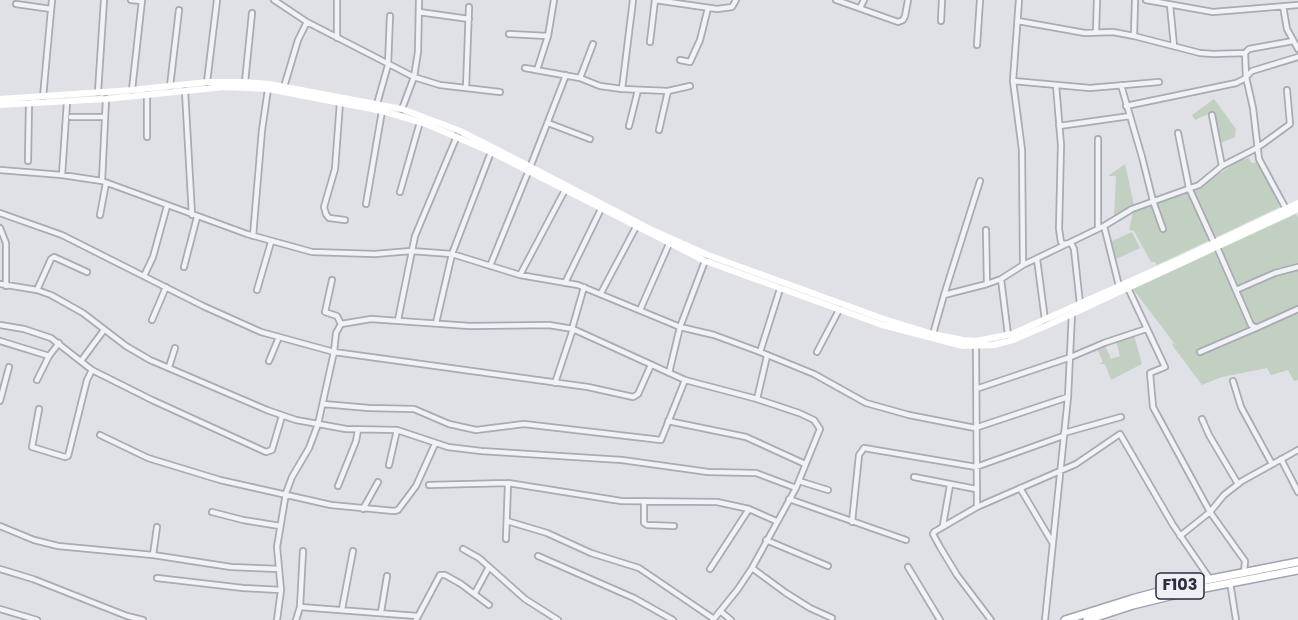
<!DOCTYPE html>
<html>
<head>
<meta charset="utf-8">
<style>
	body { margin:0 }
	canvas { display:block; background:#dfe1e7 }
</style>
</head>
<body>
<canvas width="1298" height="620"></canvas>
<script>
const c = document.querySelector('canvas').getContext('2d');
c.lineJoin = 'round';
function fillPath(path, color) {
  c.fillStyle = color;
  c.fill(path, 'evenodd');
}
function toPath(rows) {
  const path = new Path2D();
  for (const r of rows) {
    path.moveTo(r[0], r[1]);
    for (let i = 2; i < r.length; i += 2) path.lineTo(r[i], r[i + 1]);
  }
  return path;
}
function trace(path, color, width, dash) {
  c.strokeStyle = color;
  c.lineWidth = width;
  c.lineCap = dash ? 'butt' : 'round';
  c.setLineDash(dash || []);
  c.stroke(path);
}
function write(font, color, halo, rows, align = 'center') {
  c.font = font + ' Poppins,sans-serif';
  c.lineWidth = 4.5;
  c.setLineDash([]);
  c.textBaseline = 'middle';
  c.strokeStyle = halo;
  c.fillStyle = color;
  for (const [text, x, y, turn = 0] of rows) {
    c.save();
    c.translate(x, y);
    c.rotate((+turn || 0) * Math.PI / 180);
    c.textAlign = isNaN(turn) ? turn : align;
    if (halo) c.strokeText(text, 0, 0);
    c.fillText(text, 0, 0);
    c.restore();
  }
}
const green = toPath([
	[1214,99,1236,129,1235,137,1221,143,1215,111,1195,120,1192,115],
	[1249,158,1251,163,1257,162,1280,207,1157,265,1155,262,1151,262,1134,231,1129,230,1133,212,1209,181,1238,161],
	[1125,164,1134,205,1114,217,1116,176,1108,176],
	[1296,214,1298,217,1298,380,1294,381,1288,370,1271,375,1267,368,1222,377,1202,385,1172,345,1174,343,1133,289],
	[1132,232,1140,248,1114,260,1112,241],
	[1134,335,1142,364,1111,380,1105,364,1099,364,1103,362,1097,349,1105,345,1111,359,1120,356,1116,341]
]);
const street = toPath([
	[131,0,142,1],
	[274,0,307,22,414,77,402,109],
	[419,0,418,52,414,77,440,85,500,92],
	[655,0,717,9,732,7,736,0],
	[836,0,898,22,903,20,905,16,908,0],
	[1146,0,1213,12,1298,5],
	[16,4,51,9],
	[1170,5,1174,46],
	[1283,6,1287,29,1298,49],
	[860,8,864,0],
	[419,12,469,19],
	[941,21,942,0],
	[1018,21,1085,33,1113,32,1134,36,1200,53,1214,54,1245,53,1249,49,1293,41],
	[1096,32,1097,0],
	[509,34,548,36],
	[1134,36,1135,0],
	[337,38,337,0],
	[650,42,655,0],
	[977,45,980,0],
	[1245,53,1246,77,1253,108,1259,159,1286,209],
	[680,60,690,62,700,40,708,8],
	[525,68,580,78,600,86,622,89,668,91,690,86],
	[537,70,548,36,554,0],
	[580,78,593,44],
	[1013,81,1090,88,1159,82],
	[207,82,217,0],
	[245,82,252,13],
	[1056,85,1061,145,1059,229,1061,242,1063,244,1071,243,1074,249,1080,304],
	[1121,85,1142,157,1153,201,1163,229],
	[170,86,179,10],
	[284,87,298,40,307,22],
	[466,88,469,7],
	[622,89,633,0],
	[132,90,142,0],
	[185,91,192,215],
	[98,92,104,0],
	[147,95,147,137],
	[43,97,52,0],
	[340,102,335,169,324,207,326,214,329,218,345,220],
	[377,104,388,65,390,16],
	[1126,106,1236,83,1244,79,1252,71,1298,57],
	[1212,115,1222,166],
	[71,117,105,117],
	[548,123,590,139],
	[629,126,638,90],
	[1059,126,1130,116],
	[659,130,668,91],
	[1178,133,1189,188,1214,243],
	[28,161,29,104],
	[531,165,566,75],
	[0,170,62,175,102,181,247,234,312,252,375,254,411,251,452,254,520,275,578,285,680,327,714,335,760,352,814,374,866,403,909,415,975,428,1068,397],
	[62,175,67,102],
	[102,181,106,99],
	[400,192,420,122],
	[366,204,382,111],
	[0,213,62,235,203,306,261,332,334,352,588,387,633,397,638,394,651,365],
	[100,215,106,183],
	[1104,226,1119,286],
	[0,228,6,243,6,286],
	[1098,228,1098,139],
	[986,230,987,284],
	[253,236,262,130,268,89],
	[1217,247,1251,325,1256,328,1298,309],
	[1037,259,1045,320],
	[1023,265,1104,226,1132,209,1199,185,1222,166,1257,148,1290,124,1287,90],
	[490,266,529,170],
	[184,267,197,217],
	[520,275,565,190],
	[144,276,153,257,167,206],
	[1001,279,1008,335],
	[332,280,325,312,337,316,341,324],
	[565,283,601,209],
	[0,284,37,290,51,295,83,313,126,346,150,360,267,410,296,420,346,429,397,430,448,447,481,451,622,460,708,472,756,473,796,488],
	[1128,288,1165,367,1150,373,1153,407,1210,512,1245,561,1244,572],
	[37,290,51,259,54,257,87,272],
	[257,290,271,242],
	[1236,290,1275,273,1298,267],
	[601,293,636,227],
	[944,295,980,181],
	[640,310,669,244],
	[152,320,166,287],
	[398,320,415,236,457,136],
	[436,323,452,254,491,152],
	[0,325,24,329,51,338,92,370,152,400,266,452,272,450,282,416],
	[572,329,584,287],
	[933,334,944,295,987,284,1001,279,1023,265,1022,150,1013,81,1019,0],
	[0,341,49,356],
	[976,347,977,507],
	[760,352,780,289],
	[817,352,839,310],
	[1200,352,1256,328],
	[81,361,104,330],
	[269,361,279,337],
	[169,367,175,348],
	[669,373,680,327,705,261],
	[37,380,49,356,59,343],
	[1233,381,1241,407,1272,464],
	[555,383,573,329],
	[976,389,1071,357,1104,343,1146,329],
	[757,399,767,356],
	[0,401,9,367],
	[323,404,369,408,414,409,449,424,476,430,524,424,661,440,685,380],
	[39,409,32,447,65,457,68,456,87,380,92,370],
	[1202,419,1209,435,1238,484],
	[668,421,746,437,805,464],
	[1064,433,1121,417],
	[100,435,148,458,220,480,331,505,394,511,398,510,416,486,435,444],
	[1281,459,1298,492],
	[389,465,397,430],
	[914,477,976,489],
	[799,481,828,490],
	[429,485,508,483,621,501,717,502,749,509,776,521],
	[338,486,356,441,358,430],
	[1020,488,1052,542],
	[789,499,906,540],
	[644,502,644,523,647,525,674,526],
	[363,509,378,482],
	[212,512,243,520,280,526],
	[507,521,547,533,591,553,639,568,714,619],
	[852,522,859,455,864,448,976,467,1063,436],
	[943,525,950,485],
	[0,526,34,540,58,546,153,555,231,567,279,569],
	[1180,536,1210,512,1224,495,1242,481,1298,450],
	[506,539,508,483],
	[766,540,828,566],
	[463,549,479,558,525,599,558,620],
	[153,555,157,527],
	[538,556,634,598,673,620],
	[908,567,940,620],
	[752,568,786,593,810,608,832,618],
	[0,569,33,579,127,616,143,620],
	[710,569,749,509],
	[157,578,243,588,281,590],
	[1230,582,1236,620],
	[475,593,489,567],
	[300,607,417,616],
	[0,609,37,620],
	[342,609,353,551],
	[720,611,731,620],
	[381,612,387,576],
	[277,620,281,590,277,547,286,493,292,477,309,448,318,424,334,352,336,333,341,324,371,319,470,326,549,325,573,329,685,380,757,399,799,413,814,420,820,429,796,488,752,568,738,589,713,620],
	[296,620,300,607,303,551],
	[416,620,440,575,445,575,461,584,489,605],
	[991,620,957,575,940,547,933,534,934,532,977,507,1076,464,1120,434,1173,525,1210,579],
	[1045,620,1068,397,1072,313]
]);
const secondary = toPath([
	[0,99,132,90,207,82,245,82,269,84,402,109,458,130,494,148,650,229,708,255,884,319,933,334,963,340,976,341,1012,334,1184,257,1298,203],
	[0,105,106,99,225,87,268,89,382,111,426,124,491,152,705,261,882,325,963,346,994,345,1013,340,1046,326,1298,209]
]);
const primary = toPath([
	[1065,620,1132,599,1191,583,1298,562],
	[1087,620,1133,605,1194,590,1298,570]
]);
const shields = [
	[1180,586,48]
];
const shieldNames = [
	["F103",1180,586]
];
fillPath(green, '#c2d0c1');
trace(street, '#a8abb4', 8);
trace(primary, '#9fa3b2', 10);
trace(street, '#f2f2f6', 4.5);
trace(secondary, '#fff', 6);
trace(primary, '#fff', 7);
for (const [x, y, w] of shields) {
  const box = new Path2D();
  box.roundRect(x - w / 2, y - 13, w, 26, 4.5);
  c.fillStyle = '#eef0f5';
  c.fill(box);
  trace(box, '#292d3d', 1.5);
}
write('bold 16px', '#292d3d', null, shieldNames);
</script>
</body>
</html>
